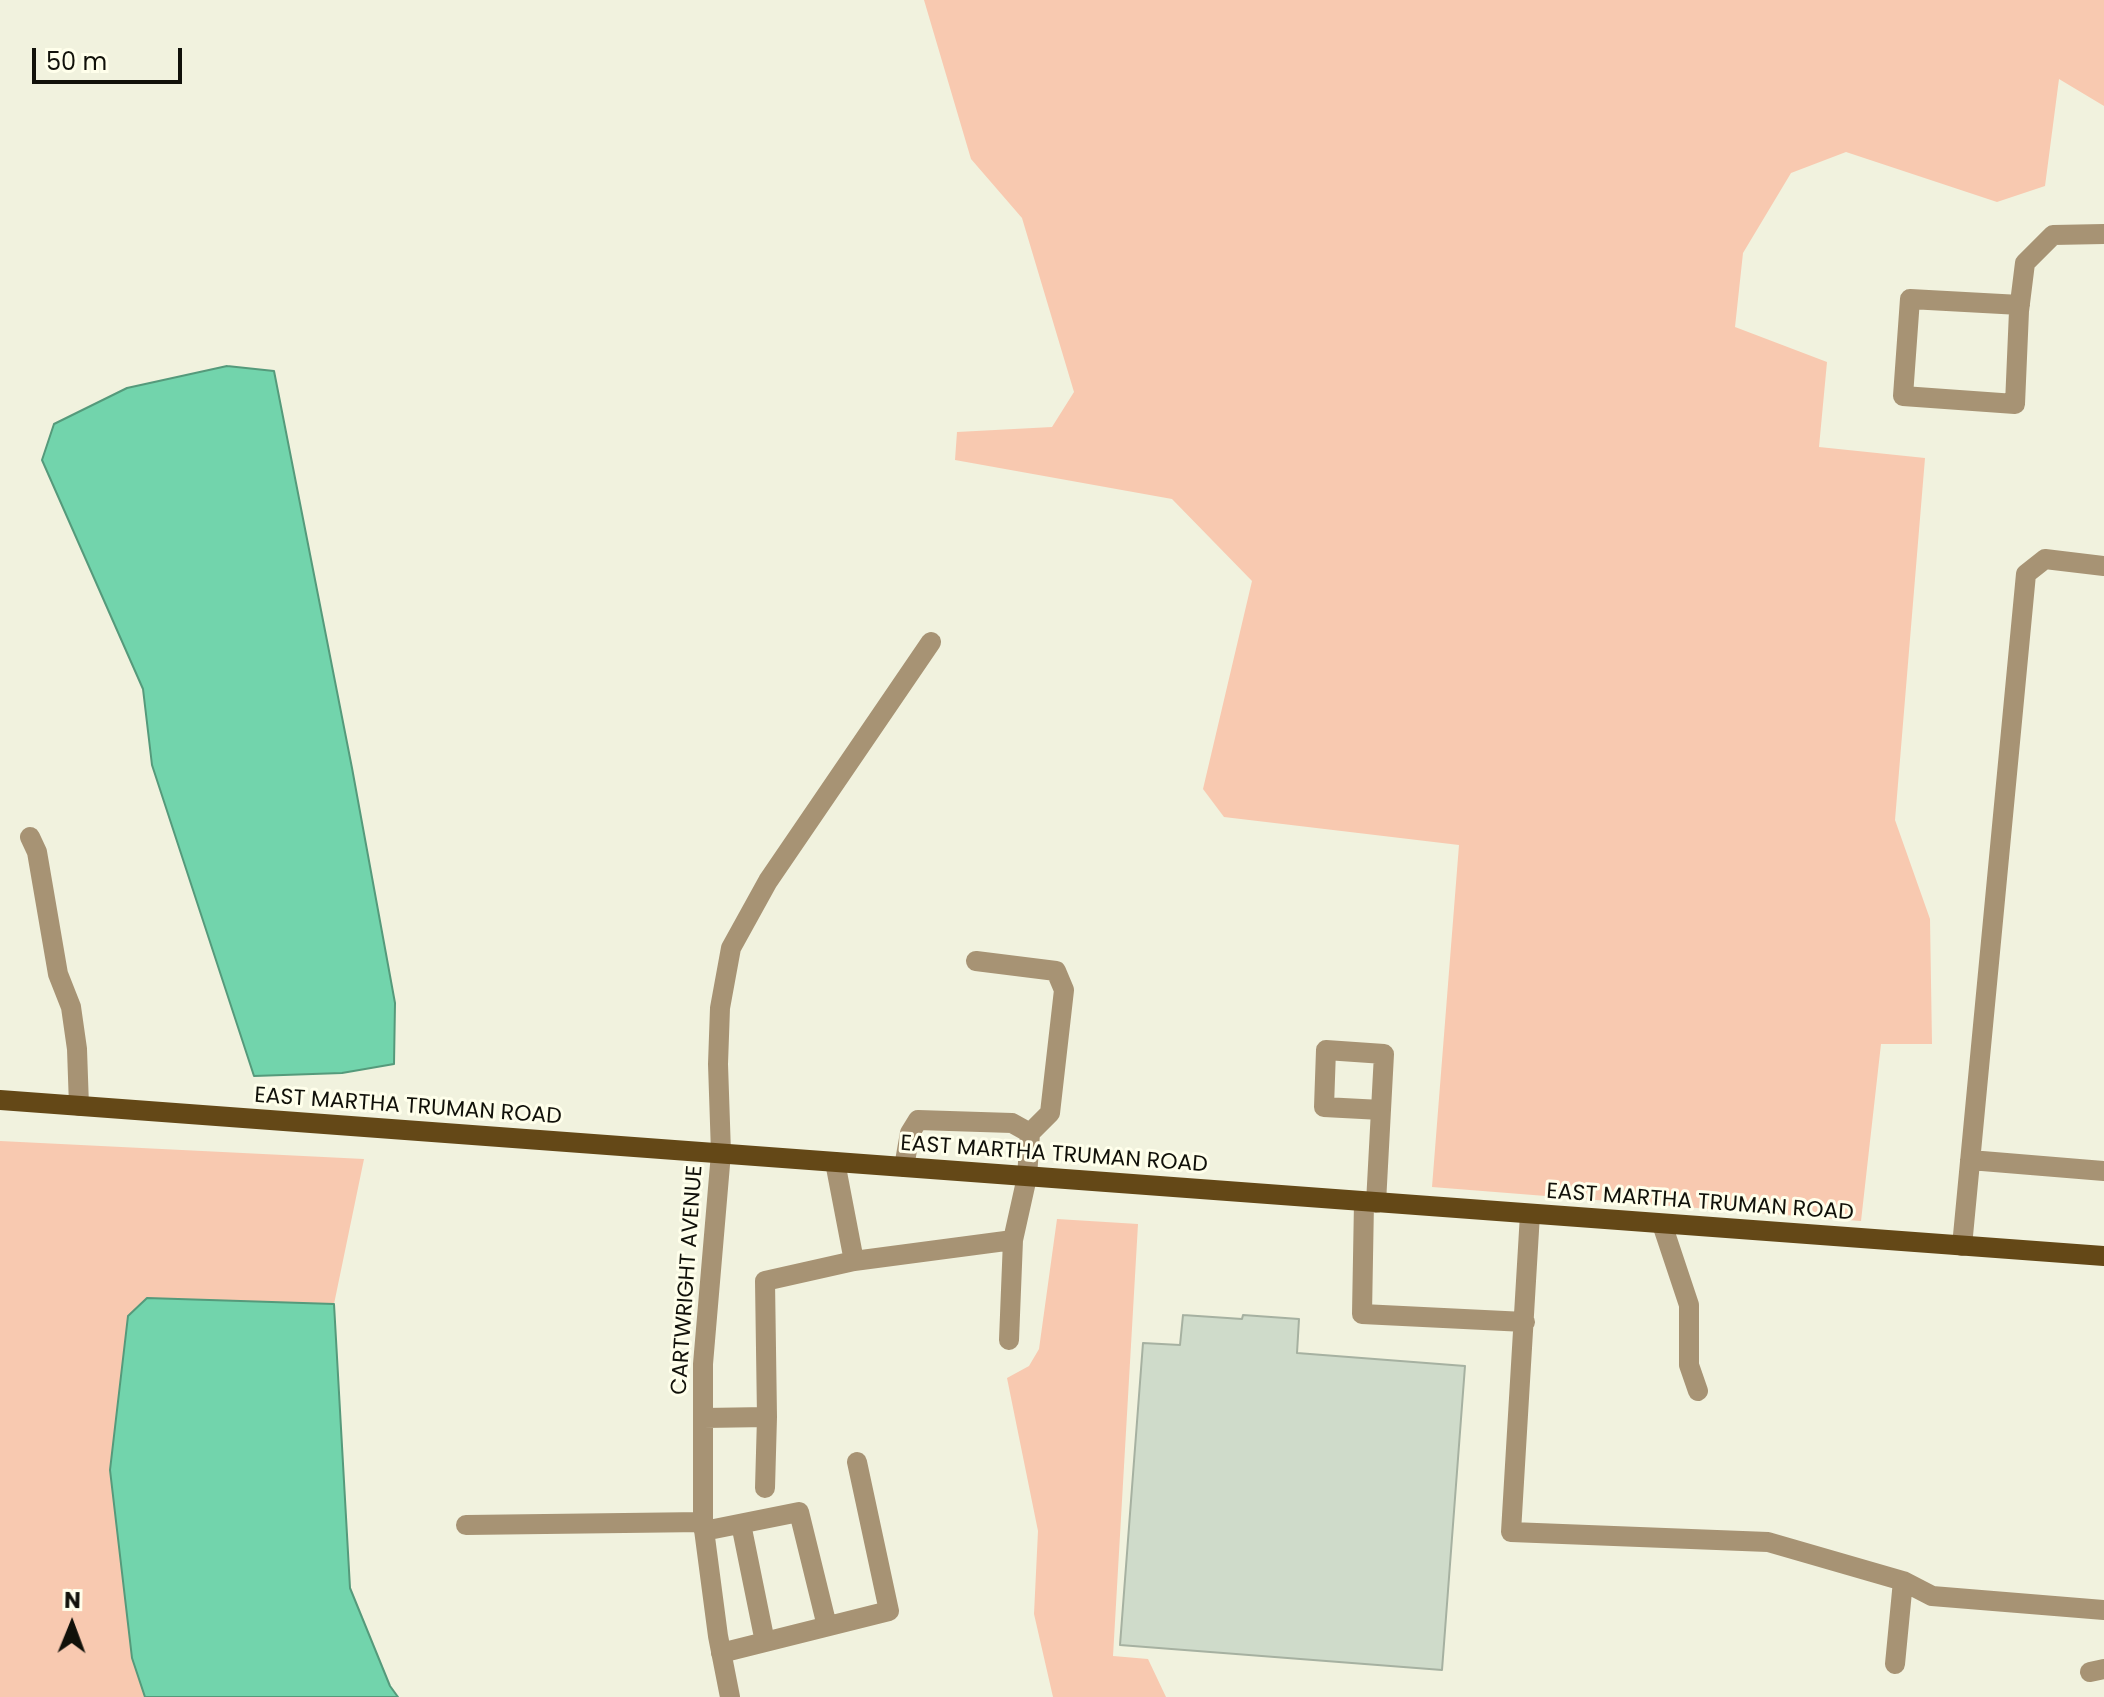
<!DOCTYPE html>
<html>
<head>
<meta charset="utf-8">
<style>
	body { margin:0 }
	#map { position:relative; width:2104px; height:1697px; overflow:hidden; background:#f1f2de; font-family:Poppins,sans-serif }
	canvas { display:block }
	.north { position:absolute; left:32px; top:1585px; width:80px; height:80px; -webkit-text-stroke:6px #ffffeb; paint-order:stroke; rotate:1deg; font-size:22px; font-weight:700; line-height:32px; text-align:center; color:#11110a }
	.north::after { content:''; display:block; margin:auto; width:28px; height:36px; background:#11110a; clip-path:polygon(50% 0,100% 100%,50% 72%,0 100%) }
	.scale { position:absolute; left:32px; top:48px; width:150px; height:36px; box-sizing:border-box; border:4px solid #11110a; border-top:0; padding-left:10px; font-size:24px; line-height:28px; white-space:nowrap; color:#11110a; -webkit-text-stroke:6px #ffffeb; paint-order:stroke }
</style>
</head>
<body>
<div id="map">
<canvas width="2104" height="1697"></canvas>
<div class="north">N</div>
<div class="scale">50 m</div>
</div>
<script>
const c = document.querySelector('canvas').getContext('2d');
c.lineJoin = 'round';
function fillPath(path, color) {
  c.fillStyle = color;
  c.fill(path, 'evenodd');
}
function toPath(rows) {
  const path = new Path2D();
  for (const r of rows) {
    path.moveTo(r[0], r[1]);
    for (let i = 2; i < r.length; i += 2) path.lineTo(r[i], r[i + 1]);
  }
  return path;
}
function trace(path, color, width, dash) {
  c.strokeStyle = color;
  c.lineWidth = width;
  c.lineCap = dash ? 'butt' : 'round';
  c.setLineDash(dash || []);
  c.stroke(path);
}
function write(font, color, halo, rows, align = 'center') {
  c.font = font + ' Poppins,sans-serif';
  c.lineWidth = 6;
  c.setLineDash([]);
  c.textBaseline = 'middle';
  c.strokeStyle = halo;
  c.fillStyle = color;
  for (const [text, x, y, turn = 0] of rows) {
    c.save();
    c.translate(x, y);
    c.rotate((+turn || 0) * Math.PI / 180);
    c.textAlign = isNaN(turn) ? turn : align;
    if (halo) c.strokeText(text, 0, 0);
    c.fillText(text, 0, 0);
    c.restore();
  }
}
const green = toPath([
	[924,0,2104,0,2104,106,2059,79,2045,186,1997,202,1846,152,1791,173,1743,253,1735,327,1827,362,1819,447,1925,458,1895,820,1930,919,1932,1044,1881,1044,1861,1221,1432,1187,1459,845,1224,817,1203,789,1252,581,1172,499,955,460,957,432,1052,427,1074,392,1022,218,971,159],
	[0,1141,364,1159,334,1304,148,1298,110,1470,132,1658,145,1697,0,1697],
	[1057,1219,1138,1224,1113,1656,1148,1659,1166,1697,1053,1697,1034,1614,1038,1531,1007,1378,1029,1366,1039,1349]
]);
const water = toPath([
	[227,366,274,371,352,768,395,1003,394,1064,342,1073,254,1076,152,765,143,689,42,460,54,424,127,388,227,366],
	[147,1298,334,1304,350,1588,390,1686,398,1697,145,1697,132,1658,110,1470,128,1316,147,1298]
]);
const building = toPath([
	[1183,1315,1242,1319,1243,1315,1299,1319,1297,1353,1465,1366,1442,1670,1120,1645,1143,1343,1180,1345,1183,1315]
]);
const minor = toPath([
	[2020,305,1910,299,1903,396,2015,404,2019,311,2025,263,2053,235,2104,234],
	[30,837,37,852,58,974,71,1007,77,1049,79,1106],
	[976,961,1056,971,1064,990,1050,1113,1030,1133],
	[1970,1160,2104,1171],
	[1364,1202,1362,1314,1525,1322],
	[1376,1203,1384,1054,1326,1050,1324,1107,1381,1110],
	[1530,1214,1511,1532,1768,1542,1903,1581,1932,1596,2104,1610],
	[1662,1224,1689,1305,1689,1365,1698,1391],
	[1962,1246,2026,574,2045,559,2104,566],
	[854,1261,1013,1240,1027,1177,1030,1133,1012,1123,918,1120,910,1133,904,1167],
	[1009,1340,1013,1240],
	[704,1418,767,1417,765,1281,854,1261,835,1162],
	[765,1488,767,1417],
	[741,1524,765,1642],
	[466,1525,703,1522],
	[704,1531,799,1512,827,1626],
	[721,1653,889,1611,857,1462],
	[1895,1664,1903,1581],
	[2090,1672,2104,1669],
	[730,1697,718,1636,703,1522,703,1364,721,1153,718,1064,720,1008,731,948,768,881,931,642]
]);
const major = toPath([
	[0,1100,2104,1256]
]);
const streetNames = [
	["EAST MARTHA TRUMAN ROAD",408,1107,4],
	["EAST MARTHA TRUMAN ROAD",1054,1155,4],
	["EAST MARTHA TRUMAN ROAD",1700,1203,4],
	["CARTWRIGHT AVENUE",688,1280,-86]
];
fillPath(green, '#f8c9b0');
fillPath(water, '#72d4ac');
trace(water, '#559a7b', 2);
fillPath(building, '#cfdbca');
trace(building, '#a6b1a1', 2);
trace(minor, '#a79374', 20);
trace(major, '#644817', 20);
write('22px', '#11110a', '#ffffeb', streetNames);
</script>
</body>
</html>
